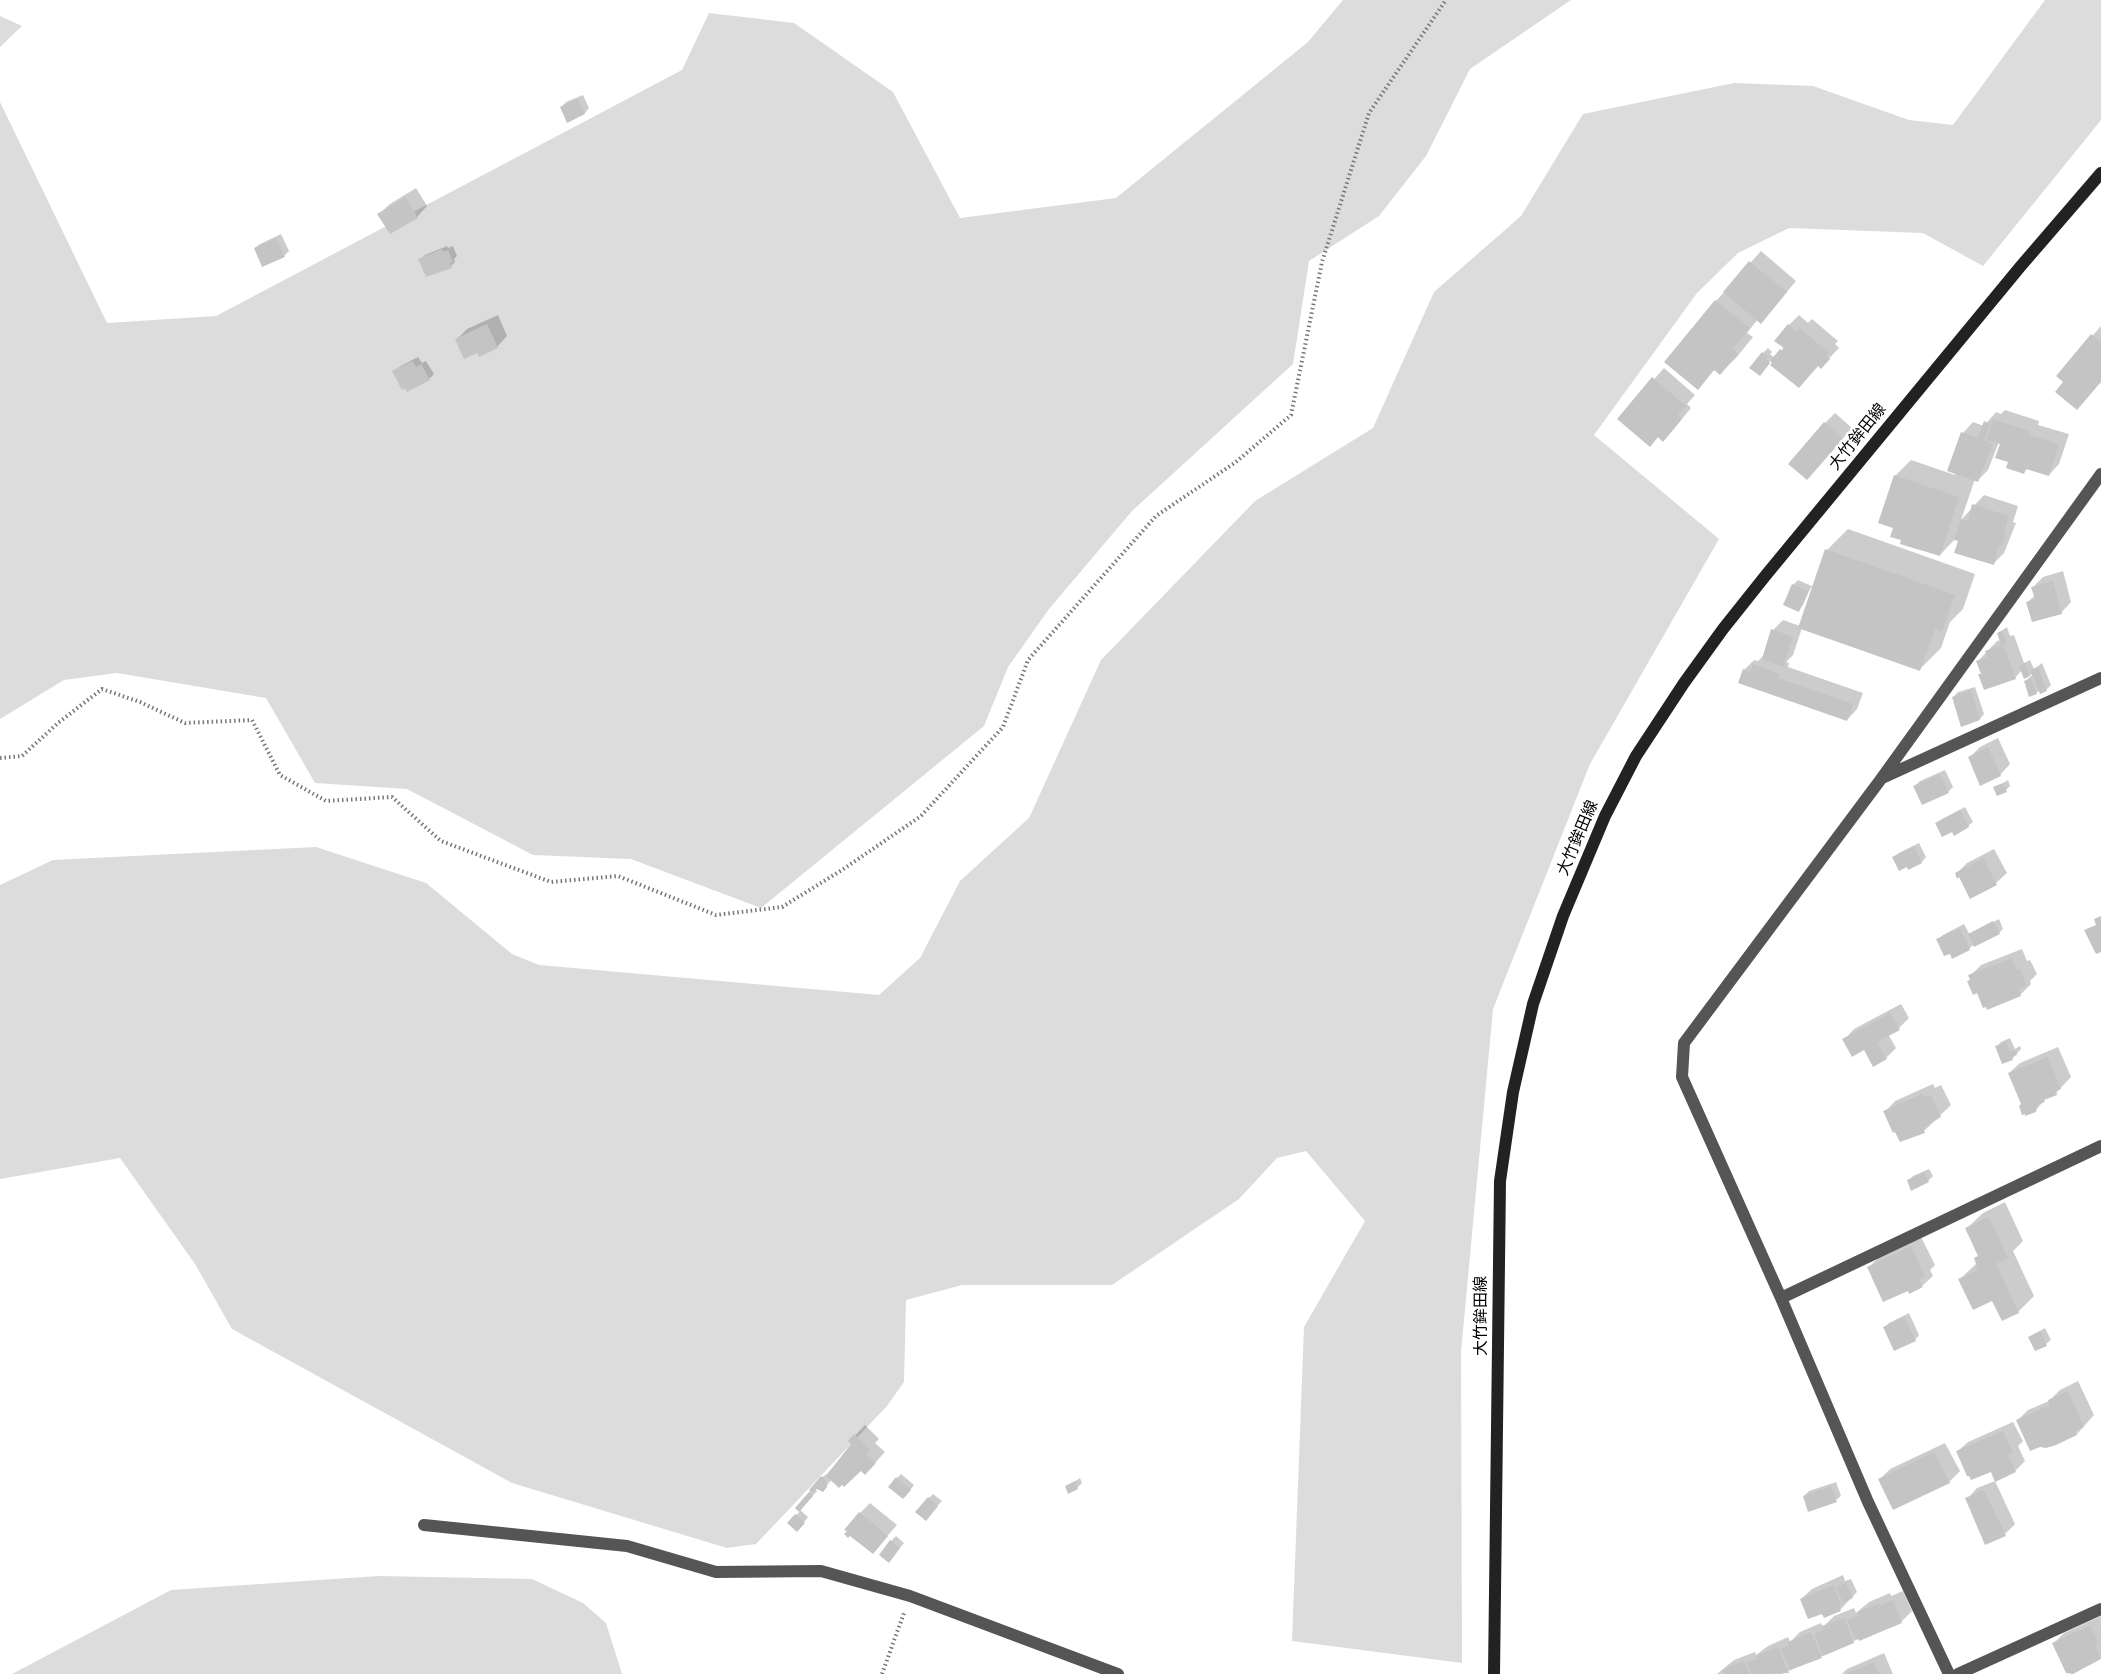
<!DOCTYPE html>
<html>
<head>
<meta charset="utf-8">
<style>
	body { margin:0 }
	canvas { display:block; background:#fff }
</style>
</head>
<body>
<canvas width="2101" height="1674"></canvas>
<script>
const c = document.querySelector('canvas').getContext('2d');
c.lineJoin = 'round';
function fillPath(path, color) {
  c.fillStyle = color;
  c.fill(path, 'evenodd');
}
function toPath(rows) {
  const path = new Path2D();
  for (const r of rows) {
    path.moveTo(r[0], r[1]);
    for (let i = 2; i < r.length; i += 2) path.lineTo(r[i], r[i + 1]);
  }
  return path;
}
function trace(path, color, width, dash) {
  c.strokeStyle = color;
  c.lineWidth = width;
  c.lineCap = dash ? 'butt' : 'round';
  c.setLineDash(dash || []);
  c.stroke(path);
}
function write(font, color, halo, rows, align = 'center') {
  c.font = font + ' "Fira Sans","Noto Sans JP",sans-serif';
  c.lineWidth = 5;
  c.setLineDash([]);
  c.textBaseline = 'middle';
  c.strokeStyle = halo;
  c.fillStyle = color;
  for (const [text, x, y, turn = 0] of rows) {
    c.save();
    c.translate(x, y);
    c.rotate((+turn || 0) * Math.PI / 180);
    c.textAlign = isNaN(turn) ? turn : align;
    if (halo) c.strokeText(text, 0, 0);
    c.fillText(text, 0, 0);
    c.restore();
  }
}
const green = toPath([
	[1343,0,1571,0,1470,69,1426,156,1379,216,1309,261,1293,364,1132,511,1049,609,1008,667,984,726,761,908,631,859,533,855,407,789,315,783,266,698,117,673,64,680,0,719,0,102,107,323,216,316,682,70,709,13,794,23,893,92,960,218,1116,198,1308,42],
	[2045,0,2101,0,2101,120,1983,266,1923,233,1789,228,1738,253,1697,293,1594,435,1719,539,1590,764,1493,1009,1461,1352,1462,1663,1292,1641,1304,1327,1365,1221,1306,1151,1277,1158,1239,1199,1112,1285,962,1285,906,1300,904,1382,887,1406,756,1544,727,1548,512,1483,232,1329,195,1264,120,1158,0,1179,0,885,53,860,316,847,426,883,512,954,539,965,879,995,920,958,960,881,1029,818,1101,660,1255,501,1373,428,1434,292,1521,216,1583,114,1734,83,1813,86,1909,120,1953,125],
	[0,16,22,26,0,47],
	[378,1576,532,1579,583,1603,606,1623,622,1674,12,1674,171,1590]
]);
const shadow = toPath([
	[583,95,589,108,585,113,568,121,561,107,566,102],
	[416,188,427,206,417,217,379,214,390,204],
	[281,234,289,251,284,256,255,248,260,244],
	[447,246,448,248,453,246,457,256,454,259,455,262,451,266,420,260,425,255],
	[1761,251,1796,281,1771,311,1758,319,1747,333,1753,337,1736,358,1720,373,1715,369,1697,388,1716,301],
	[498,315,507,336,497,347,457,339,467,329],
	[1799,315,1808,323,1812,319,1838,341,1835,344,1839,348,1821,367,1819,364,1799,386,1771,360,1764,369,1763,353,1768,348,1772,352,1770,354,1775,358,1784,347,1789,325],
	[2101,326,2101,381,2065,382,2058,376],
	[418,357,422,363,426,361,434,374,429,379,394,372,399,367],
	[1664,368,1695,395,1687,404,1691,408,1673,430,1663,440,1659,436,1650,445,1619,419],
	[2005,410,2039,421,2038,425,2069,434,2059,464,2049,475,2028,468,2024,472,2009,461,2002,443,1999,442,1988,470,1978,480,1975,479,1961,520,1984,495,2018,506,2013,522,2016,523,2004,553,1993,564,1956,538,1940,555,1903,539,1895,527,1895,476,1911,460,1955,475,1963,433,1973,422,1984,426,1996,412,2001,414],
	[1835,413,1852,428,1817,468,1825,423],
	[1848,529,1975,574,1963,609,1950,622,1941,648,1920,669,1802,628,1793,655,1786,662,1789,663,1788,667,1863,693,1857,709,1847,720,1744,670,1754,660,1758,661,1764,655,1773,630,1783,620,1800,626,1813,588,1811,587,1803,605,1799,610,1793,585,1798,580,1814,587,1827,550],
	[2063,571,2071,602,2061,613,2028,602,2035,595,2033,587,2043,577],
	[2007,627,2010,636,2014,635,2024,663,2030,660,2034,669,2042,663,2051,685,2046,690,2040,690,2036,693,2026,681,2033,674,2025,677,2022,670,2015,678,1980,675,1982,672,1978,661,1997,641,2001,640,1998,633],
	[1975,687,1984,714,1980,719,1953,697,1958,692],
	[1998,738,2010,764,2000,775,1969,758,1980,747],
	[1945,770,1953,787,1948,792,1915,786,1920,781],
	[2008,780,2010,786,2006,790,1995,788],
	[1965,807,1973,822,1968,826,1953,829,1937,824,1942,819],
	[1919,843,1926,857,1922,862,1909,868,1894,858,1899,853],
	[1994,849,2007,873,1996,883,1971,897,1960,875,1956,874,1967,863],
	[1999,919,2003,929,1999,933,1974,944,1969,949,1938,940,1943,935,1964,924,1970,935,1973,931,1973,933],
	[2022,949,2027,961,2030,960,2037,974,2030,981,2031,984,2021,994,1988,1008,1970,976,1981,965],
	[1901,1004,1909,1018,1899,1028,1888,1034,1896,1048,1886,1058,1844,1040,1854,1029],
	[2010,1038,2015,1049,2020,1046,2021,1049,2012,1059,1996,1047,2001,1042],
	[2058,1047,2071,1077,2056,1093,2046,1098,2036,1110,2023,1103,2009,1073,2020,1063],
	[1933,1084,1935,1088,1941,1085,1951,1105,1924,1131,1885,1112,1895,1101],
	[1929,1169,1933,1176,1928,1181,1908,1181,1913,1176],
	[2005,1202,2023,1241,2013,1251,2034,1296,2018,1312,1960,1279,1977,1263,1980,1255,1967,1228,1983,1213],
	[1921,1237,1935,1265,1930,1270,1933,1276,1922,1286,1869,1267,1879,1257],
	[1909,1313,1919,1335,1915,1340,1885,1327,1889,1323],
	[2045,1328,2051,1340,2046,1344,2030,1337],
	[2078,1381,2094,1415,2077,1434,2056,1443,2018,1420,2028,1410,2049,1401,2060,1390],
	[2013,1422,2023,1441,2018,1446,2025,1461,2015,1471,1991,1470,1957,1452,1968,1442],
	[865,1425,879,1439,875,1443,885,1452,875,1463,832,1479,823,1490,822,1477,827,1474,853,1444,850,1441],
	[1945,1443,1960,1471,1949,1482,1893,1508,1880,1479,1890,1469],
	[901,1474,914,1485,908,1493,897,1478],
	[1080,1478,1082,1483,1077,1488,1066,1487],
	[1995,1481,2015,1524,2005,1534,1967,1499,1977,1488],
	[1836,1482,1841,1496,1836,1500,1804,1496,1809,1491],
	[813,1487,817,1491,800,1510,808,1517,802,1525,789,1523,800,1511,797,1508],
	[933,1494,942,1501,930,1514,929,1498],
	[870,1503,897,1525,873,1552,860,1513],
	[896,1536,904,1543,889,1561,891,1541],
	[1843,1575,1845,1581,1851,1579,1857,1592,1840,1610,1823,1612,1801,1599,1812,1589],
	[1903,1591,1912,1611,1901,1622,1857,1639,1853,1642,1782,1674,1717,1674,1734,1660,1755,1652,1756,1655,1768,1646,1788,1637,1790,1642,1800,1632,1821,1623,1823,1627,1834,1616,1854,1608,1856,1613,1869,1602,1890,1593,1891,1596],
	[2101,1616,2101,1658,2070,1673,2054,1643,2064,1633],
	[1884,1653,1893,1674,1842,1674,1847,1669]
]);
const building = toPath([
	[578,98,585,114,567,123,560,107],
	[406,197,418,218,390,234,377,214],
	[276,238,285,257,262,267,254,248],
	[442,249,443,252,448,250,453,262,450,263,452,268,426,277,418,259],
	[1749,261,1787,292,1761,324,1723,292],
	[1715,300,1750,328,1733,349,1738,354,1720,375,1714,370,1698,390,1664,362],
	[487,324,498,348,479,357,477,353,464,359,455,339],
	[1788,324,1797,332,1800,328,1829,353,1826,355,1830,359,1821,369,1818,366,1799,388,1770,365,1772,363,1770,361,1780,349,1782,351,1784,348,1774,341],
	[2091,334,2101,342,2101,382,2077,410,2055,392,2063,382,2056,376],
	[1762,352,1768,357,1766,359,1770,363,1760,376,1749,368],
	[413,361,416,367,421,364,430,380,407,392,405,388,402,390,392,371],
	[1652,377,1686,406,1678,415,1682,419,1663,442,1658,437,1650,447,1617,419],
	[1993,419,2030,431,2029,435,2059,444,2049,476,2026,469,2024,474,2006,468,2008,462,1995,458,2000,444,1986,440],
	[1984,421,1990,424,1984,440,1993,444,1978,482,1947,471,1961,432,1978,438],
	[1824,422,1843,439,1807,480,1788,464],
	[1894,475,1959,497,1940,556,1900,544,1901,540,1890,537,1893,528,1878,523],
	[1972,504,2009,516,2004,533,2006,533,2002,547,1999,546,1994,565,1954,553,1958,541,1954,540,1961,519,1968,521],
	[1825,549,1955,595,1942,632,1935,629,1920,671,1798,628],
	[2053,581,2062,614,2032,622,2026,602,2035,599,2031,587],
	[1792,584,1808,591,1799,612,1783,605],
	[1771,629,1793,637,1783,667,1762,659],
	[2002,631,2007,643,2003,644,2016,679,1984,690,1978,674,1981,674,1976,661,1987,657,1985,651,2001,645,1997,633],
	[2025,663,2030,676,2024,679,2019,666],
	[1753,664,1780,674,1778,678,1853,704,1847,721,1738,683,1743,669,1750,672],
	[2038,667,2047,691,2040,694,2030,670],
	[2031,678,2037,694,2029,697,2024,681],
	[1971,690,1980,720,1961,727,1952,697],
	[1988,747,2001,776,1980,786,1968,757],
	[1940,774,1949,793,1922,805,1913,786],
	[2003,783,2007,792,1997,796,1993,787],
	[1960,810,1969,827,1954,836,1952,832,1942,837,1935,823],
	[1914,846,1922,863,1908,870,1907,867,1899,871,1892,857],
	[1983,858,1997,885,1970,899,1959,877,1957,879,1955,873],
	[2101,916,2101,952,2096,954,2084,930,2096,925,2094,919],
	[1993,921,2000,934,1974,947,1968,934],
	[1960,928,1970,950,1952,959,1950,954,1944,956,1936,939],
	[2012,958,2017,970,2020,969,2027,986,2019,989,2021,996,1987,1010,1986,1007,1983,1008,1977,993,1973,995,1967,981,1970,980,1968,975],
	[1890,1013,1900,1030,1877,1042,1887,1059,1873,1067,1864,1050,1852,1057,1842,1039],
	[2006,1042,2010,1052,2015,1050,2017,1055,2012,1057,2013,1060,2002,1064,1995,1046],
	[2048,1057,2061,1089,2056,1091,2057,1095,2044,1100,2045,1102,2037,1105,2036,1112,2025,1116,2025,1114,2022,1115,2019,1106,2021,1104,2008,1073],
	[1922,1094,1924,1097,1931,1095,1941,1117,1923,1128,1925,1133,1900,1142,1895,1132,1893,1133,1883,1111],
	[1924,1172,1929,1182,1911,1191,1907,1180],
	[1989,1217,2008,1258,1996,1264,2019,1313,2002,1321,1992,1301,1973,1310,1958,1279,1978,1270,1974,1258,1978,1256,1965,1228],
	[1911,1246,1925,1277,1919,1280,1923,1287,1909,1294,1908,1291,1883,1302,1867,1267],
	[1904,1317,1916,1341,1894,1351,1883,1327],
	[2040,1331,2047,1346,2035,1351,2028,1337],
	[2068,1391,2084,1427,2075,1431,2077,1435,2056,1445,2046,1448,2040,1447,2030,1451,2016,1420,2050,1405,2048,1400],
	[2003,1431,2013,1453,2008,1455,2016,1472,1995,1482,1991,1472,1971,1480,1969,1476,1967,1476,1956,1451],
	[854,1434,870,1450,866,1454,876,1463,865,1475,861,1471,844,1487,842,1485,839,1488,826,1476,851,1444,848,1441],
	[1934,1452,1950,1483,1893,1510,1878,1479],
	[821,1476,826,1481,827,1487,823,1492,817,1489,812,1493,809,1490],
	[896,1477,911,1490,903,1499,888,1487],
	[1075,1481,1078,1489,1068,1494,1065,1486],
	[1831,1486,1837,1502,1808,1512,1803,1496],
	[1984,1490,2006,1536,1985,1545,1965,1498],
	[809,1492,813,1496,799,1512,795,1508],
	[928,1497,938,1506,926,1521,915,1512],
	[859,1512,888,1536,873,1554,850,1536,848,1538,844,1534,847,1531,844,1530],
	[795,1514,805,1523,797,1532,787,1523],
	[890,1540,900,1548,889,1563,879,1555],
	[1846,1583,1853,1598,1843,1603,1836,1587],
	[1833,1585,1841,1604,1839,1605,1841,1611,1824,1618,1822,1614,1808,1619,1800,1599],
	[1893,1600,1902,1623,1859,1641,1858,1639,1856,1640,1847,1620,1858,1615,1857,1612,1880,1603,1881,1605],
	[1844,1618,1854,1643,1823,1656,1814,1634,1824,1630,1822,1626],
	[2090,1625,2098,1642,2095,1644,2101,1659,2073,1674,2066,1673,2052,1643],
	[1811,1632,1822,1658,1790,1670,1781,1649,1789,1645,1788,1642],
	[1778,1647,1789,1673,1752,1674,1747,1662,1757,1659,1756,1656],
	[1744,1661,1750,1674,1723,1674,1722,1670],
	[1874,1662,1879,1674,1846,1674]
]);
const path = toPath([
	[0,758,22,756,58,723,102,689,140,702,185,723,252,720,280,775,326,801,392,797,441,841,551,882,618,876,716,915,782,907,842,870,921,816,1003,727,1028,660,1156,516,1236,462,1291,415,1322,262,1369,113,1446,0],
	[882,1674,904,1613]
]);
const minor = toPath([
	[1882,778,2101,678],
	[1781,1298,2101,1146],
	[424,1525,627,1546,716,1572,821,1571,910,1596,1118,1674],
	[1949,1674,1868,1502,1781,1298,1682,1077,1684,1043,1881,779,2101,474],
	[1958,1674,2101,1609]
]);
const secondary = toPath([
	[1494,1674,1500,1181,1513,1092,1533,1004,1563,916,1605,816,1636,756,1684,683,1723,629,1766,575,2020,267,2101,173]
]);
const streetNames = [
	["大竹鉾田線",1858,437,-51],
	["大竹鉾田線",1578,838,-67],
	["大竹鉾田線",1482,1316,-90]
];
fillPath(green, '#dcdcdc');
fillPath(shadow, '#0003');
fillPath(building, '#c4c4c4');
trace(path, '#777', 4, [1.5, 3]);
trace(minor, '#555', 12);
trace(secondary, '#222', 12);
write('16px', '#000', '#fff', streetNames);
</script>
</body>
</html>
